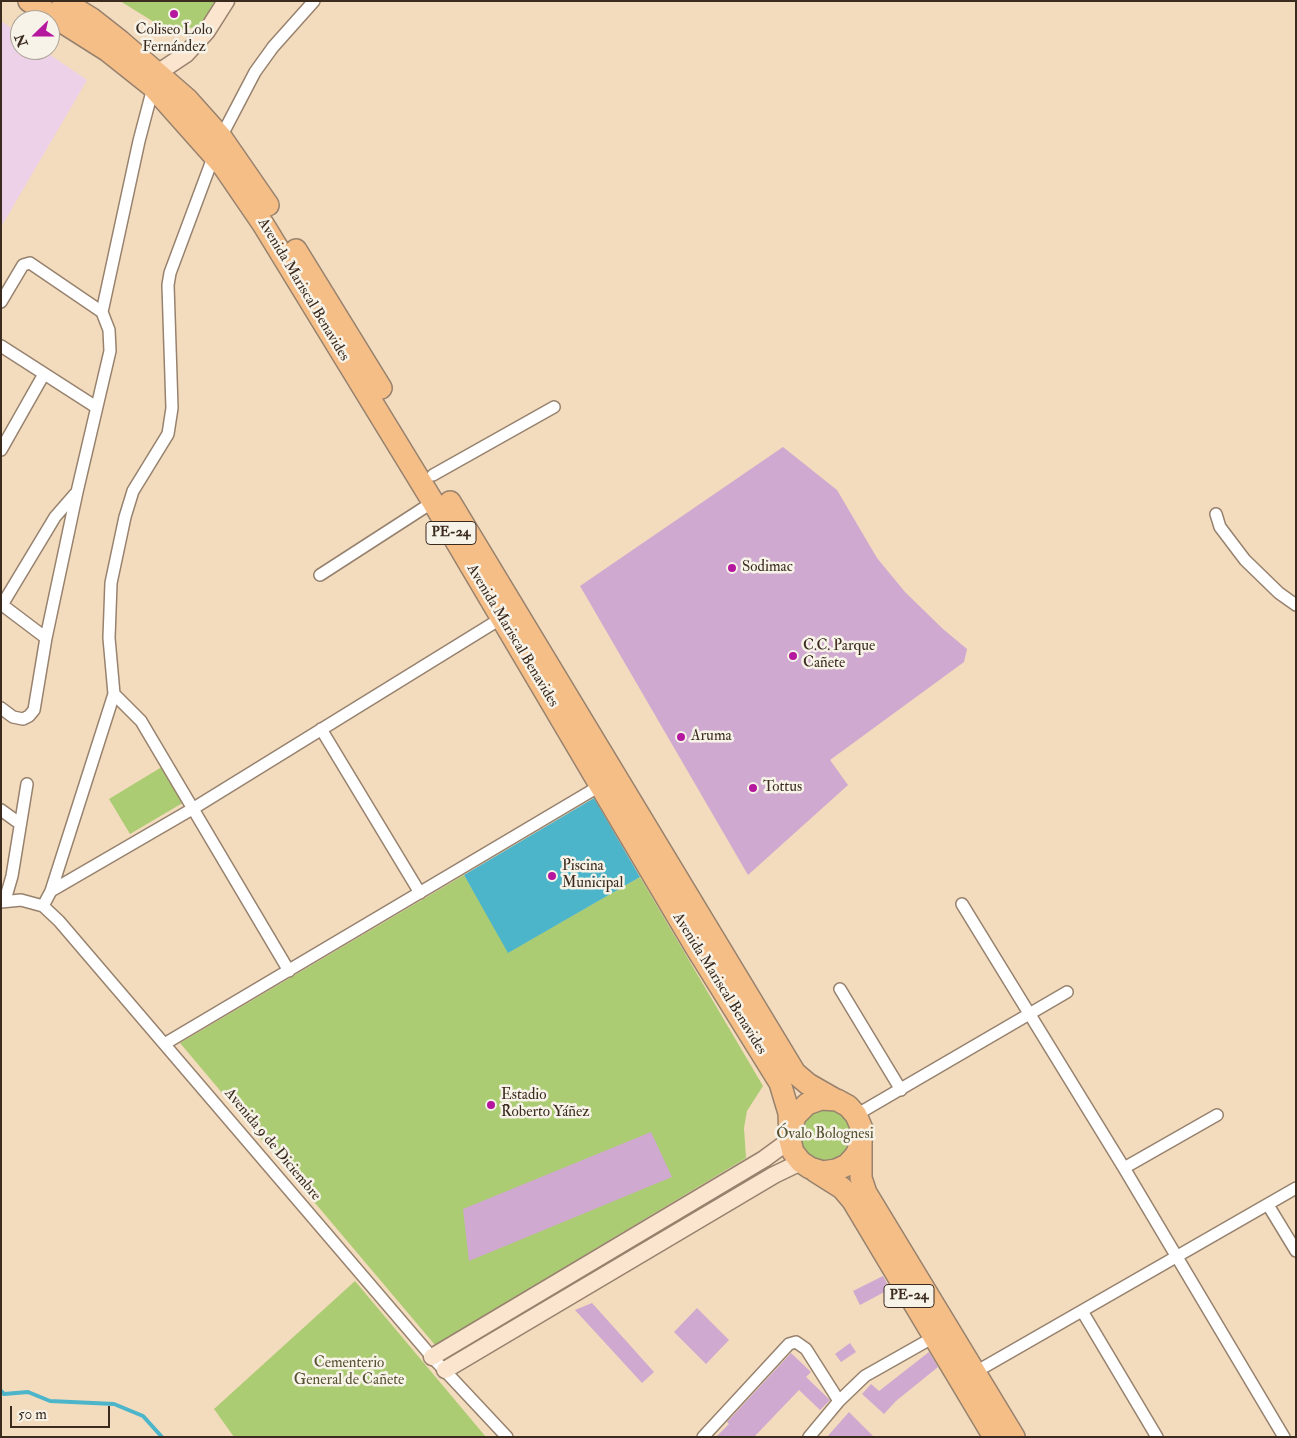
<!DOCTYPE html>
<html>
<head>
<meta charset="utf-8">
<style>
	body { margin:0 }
	#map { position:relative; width:1297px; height:1438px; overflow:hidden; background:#f3dbbe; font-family:"IM FELL Double Pica",serif }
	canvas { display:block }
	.frame { position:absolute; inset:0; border:2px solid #3b2a1e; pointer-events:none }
	.north { position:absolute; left:10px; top:10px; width:50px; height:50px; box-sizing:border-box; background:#f7f3e8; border:1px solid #aca397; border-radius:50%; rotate:248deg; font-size:14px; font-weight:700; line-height:20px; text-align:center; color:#3b2a1e }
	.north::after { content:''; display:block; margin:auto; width:18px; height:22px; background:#b5179e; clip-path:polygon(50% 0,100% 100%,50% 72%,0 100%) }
	.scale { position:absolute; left:10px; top:1406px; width:100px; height:22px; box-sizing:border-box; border:2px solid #3b2a1e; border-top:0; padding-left:6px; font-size:15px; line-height:18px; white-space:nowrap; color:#3b2a1e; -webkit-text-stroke:4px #f7f3e8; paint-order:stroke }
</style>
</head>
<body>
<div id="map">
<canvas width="1297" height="1438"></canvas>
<div class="frame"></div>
<div class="north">N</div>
<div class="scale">50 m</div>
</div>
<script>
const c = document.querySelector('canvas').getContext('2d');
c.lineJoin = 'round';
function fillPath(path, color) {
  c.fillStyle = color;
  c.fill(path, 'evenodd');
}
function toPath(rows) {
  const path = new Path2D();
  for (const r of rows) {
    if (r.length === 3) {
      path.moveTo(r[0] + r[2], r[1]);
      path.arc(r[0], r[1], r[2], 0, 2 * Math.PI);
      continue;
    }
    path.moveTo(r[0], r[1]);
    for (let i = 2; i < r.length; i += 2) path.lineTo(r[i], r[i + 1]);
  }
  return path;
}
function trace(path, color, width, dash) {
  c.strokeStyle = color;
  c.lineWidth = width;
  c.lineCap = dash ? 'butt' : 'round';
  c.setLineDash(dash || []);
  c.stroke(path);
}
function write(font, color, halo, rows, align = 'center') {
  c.font = font + ' "IM FELL Double Pica",serif';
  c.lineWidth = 5;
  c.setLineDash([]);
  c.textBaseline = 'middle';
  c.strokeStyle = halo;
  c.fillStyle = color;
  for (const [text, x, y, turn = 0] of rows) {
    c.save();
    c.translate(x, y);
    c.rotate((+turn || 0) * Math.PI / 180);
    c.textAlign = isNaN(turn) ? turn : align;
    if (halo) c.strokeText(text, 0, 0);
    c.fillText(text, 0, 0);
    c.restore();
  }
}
const built = toPath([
	[1,21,20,34,20,50,43,50,87,80,1,227]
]);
const green = toPath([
	[120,1,215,1,201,26,170,32],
	[165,765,186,801,130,834,109,799],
	[464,875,509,952,640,877,763,1086,747,1111,744,1128,746,1158,435,1345,180,1043],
	[826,1135,27],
	[355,1281,486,1437,234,1437,214,1409]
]);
const water = toPath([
	[594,798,640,877,508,953,464,875]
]);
const stream = toPath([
	[1,1391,4,1394,28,1392,50,1401,114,1404,143,1416,162,1437]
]);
const building = toPath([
	[783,447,837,490,877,558,905,592,943,629,967,649,964,662,830,760,848,785,748,875,580,586],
	[651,1132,672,1177,469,1261,463,1209],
	[883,1276,890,1289,860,1305,853,1291],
	[592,1303,654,1372,642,1383,575,1310],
	[697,1308,729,1340,706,1364,674,1332],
	[850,1343,856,1352,841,1362,835,1354],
	[929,1352,938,1367,896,1401,884,1414,862,1394,871,1384,879,1391],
	[791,1353,811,1372,806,1377,830,1400,820,1410,799,1390,754,1437,716,1437,729,1424,727,1422],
	[849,1412,874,1437,827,1437]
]);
const street = toPath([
	[221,137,255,72,273,47,314,1],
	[1,302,23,265,30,263,102,312],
	[1,346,96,407],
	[1,450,44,374],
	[433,475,554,407],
	[1216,514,1220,527,1245,560,1279,593,1296,605],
	[320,575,433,502],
	[1,604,46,638],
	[2,605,55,517,75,494],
	[114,694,141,721,289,971],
	[1,708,13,717,23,719,29,716,34,710,46,638,77,492,110,351,109,330,102,312,139,141,154,84],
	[321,729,420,893],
	[1,810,19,823],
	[51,891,194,808,505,616],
	[5,900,12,876,27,784],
	[1,902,21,900,43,906,59,921,432,1357,507,1437],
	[962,904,1124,1168,1284,1437],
	[43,906,51,891,114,694,109,638,111,583,125,517,133,491,168,434,172,408,168,285,170,273,214,155],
	[840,989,901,1090],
	[166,1043,603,784],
	[856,1115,1067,992],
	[1124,1168,1217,1115],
	[1268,1205,1296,1251],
	[1082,1311,1157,1437],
	[972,1374,1296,1188],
	[703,1437,789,1344,796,1342,806,1349,839,1401],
	[809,1437,839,1401,865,1376,934,1337]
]);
const secondary = toPath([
	[159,72,186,54,207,31,226,1],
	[432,1357,764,1159,790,1140],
	[445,1370,774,1175,801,1162]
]);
const highway = toPath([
	[29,1,108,51,152,86,224,167,263,224,433,502,695,946,780,1083,789,1113,790,1140,793,1152,801,1162,810,1168,823,1172,836,1170,847,1165,856,1155,861,1143,862,1129,856,1115,848,1106,837,1100,821,1099,807,1104,796,1115,790,1129],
	[63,1,92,19,120,41,187,99,221,137,268,205],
	[296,250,381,388],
	[450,502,795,1073,808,1084,836,1100],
	[861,1143,861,1178,866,1193,1014,1437],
	[815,1171,842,1188,853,1201,994,1437]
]);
const markers = [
	[174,14,5,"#b5179e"],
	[732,568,5,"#b5179e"],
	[793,656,5,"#b5179e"],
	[681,737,5,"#b5179e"],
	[753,788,5,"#b5179e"],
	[552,876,5,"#b5179e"],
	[491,1105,5,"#b5179e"]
];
const shields = [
	[451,533,50],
	[909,1296,50]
];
const shieldNames = [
	["PE-24",451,533],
	["PE-24",909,1296]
];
const poiNames = [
	["Coliseo Lolo",174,31,"center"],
	["Fernández",174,48,"center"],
	["Sodimac",742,568],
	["C.C. Parque",803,647],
	["Cañete",803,664],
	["Aruma",691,737],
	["Tottus",763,788],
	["Piscina",562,867],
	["Municipal",562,884],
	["Estadio",501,1096],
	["Roberto Yáñez",501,1113]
];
const streetNames = [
	["Avenida Mariscal Benavides",303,290,59],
	["Avenida Mariscal Benavides",512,636,59],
	["Avenida Mariscal Benavides",719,984,58],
	["Avenida 9 de Diciembre",272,1145,50]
];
const parkNames = [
	["Óvalo Bolognesi",825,1135],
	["Cementerio",349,1364],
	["General de Cañete",349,1381]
];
fillPath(built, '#edd1e9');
fillPath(green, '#accc73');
fillPath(water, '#4cb5ca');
trace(stream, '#4cb5ca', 4);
fillPath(building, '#cfa9cf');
trace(street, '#97826e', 14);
trace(secondary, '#97826e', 19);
trace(highway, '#97826e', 24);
trace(street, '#fff', 11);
trace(secondary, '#fbe5cf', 16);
trace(highway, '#f6be87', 21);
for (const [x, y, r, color] of markers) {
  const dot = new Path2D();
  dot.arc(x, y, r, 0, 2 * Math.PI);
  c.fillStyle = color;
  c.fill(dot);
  trace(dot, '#f7f3e8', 2);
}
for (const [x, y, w] of shields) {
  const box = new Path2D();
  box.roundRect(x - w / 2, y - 11.5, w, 23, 4);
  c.fillStyle = '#f7f3e8';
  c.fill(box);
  trace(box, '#3b2a1e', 1);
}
write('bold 14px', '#3b2a1e', null, shieldNames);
write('15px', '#3b2a1e', '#f7f3e8', poiNames, 'left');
write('15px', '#3b2a1e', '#f7f3e8', streetNames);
write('15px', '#575233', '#f7f3e8', parkNames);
</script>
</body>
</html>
